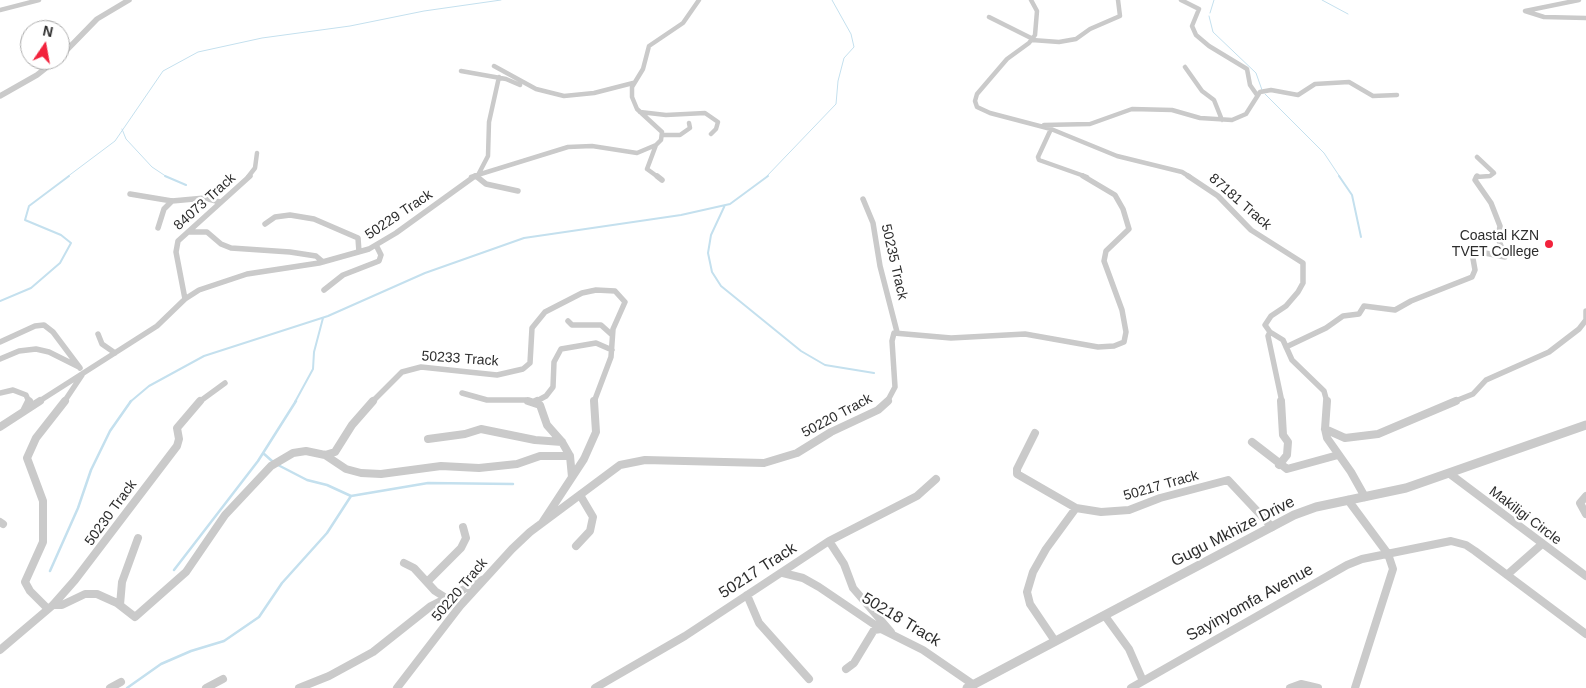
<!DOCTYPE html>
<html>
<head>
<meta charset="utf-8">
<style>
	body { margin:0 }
	#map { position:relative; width:1586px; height:688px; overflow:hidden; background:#fff; font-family:Arial,sans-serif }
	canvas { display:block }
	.north { position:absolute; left:20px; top:20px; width:50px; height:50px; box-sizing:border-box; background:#fff; border:1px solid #ababab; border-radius:50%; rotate:12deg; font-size:14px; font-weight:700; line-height:20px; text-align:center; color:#2d2d2d }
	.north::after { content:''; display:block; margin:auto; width:18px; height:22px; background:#f2223c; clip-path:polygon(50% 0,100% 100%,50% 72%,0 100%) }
</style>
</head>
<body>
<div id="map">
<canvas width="1586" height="688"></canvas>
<div class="north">N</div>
</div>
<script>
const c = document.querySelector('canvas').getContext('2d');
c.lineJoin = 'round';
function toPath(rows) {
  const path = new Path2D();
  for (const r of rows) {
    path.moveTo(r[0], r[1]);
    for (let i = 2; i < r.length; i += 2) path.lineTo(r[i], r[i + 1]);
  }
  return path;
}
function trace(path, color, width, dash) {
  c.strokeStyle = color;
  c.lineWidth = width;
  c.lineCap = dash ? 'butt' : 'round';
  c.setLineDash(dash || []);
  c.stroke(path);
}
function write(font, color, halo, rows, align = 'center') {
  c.font = font + ' Arial,sans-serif';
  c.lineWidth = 5;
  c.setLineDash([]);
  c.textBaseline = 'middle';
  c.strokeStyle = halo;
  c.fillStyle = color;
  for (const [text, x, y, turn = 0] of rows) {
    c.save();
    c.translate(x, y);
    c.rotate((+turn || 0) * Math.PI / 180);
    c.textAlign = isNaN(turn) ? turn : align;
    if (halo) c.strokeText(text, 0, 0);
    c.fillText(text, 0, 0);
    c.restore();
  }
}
const streamFar2 = toPath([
	[1322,0,1348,14],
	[1210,13,1214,0],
	[1209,16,1213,32,1256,73,1262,90],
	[1265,94,1324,153,1340,177],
	[122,129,126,139,152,167,167,177],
	[67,177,115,141,163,71,198,52,262,38,350,26,424,11,501,0],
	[766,177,836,104,838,81,844,58,854,47,851,34,832,0]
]);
const streamFar1 = toPath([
	[165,176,186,185],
	[1339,176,1352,195,1361,237],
	[725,205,711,235,708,253,712,272,721,286,801,351,825,365,874,373],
	[0,301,31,288,60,263,71,243,61,235,25,220,29,206,69,176],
	[130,402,149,386,204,356,328,316,425,273,524,238,681,215,730,204,768,176],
	[295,402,313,369,314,352,323,318]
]);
const stream = toPath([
	[263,453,272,461],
	[278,465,307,480,327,485,351,496,428,483,513,484],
	[174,570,258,461,296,401],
	[50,571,78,508,91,470,110,431,131,401],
	[127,688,161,664,191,651,224,641,259,617,282,583,327,533,351,496]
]);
const minorFar2 = toPath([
	[1031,0,1037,11,1035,35,1029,43,1007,59,977,94,975,101,977,107,990,113,1051,129,1117,156,1182,172,1190,177],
	[1181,0,1199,9,1192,26,1196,35,1209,46,1247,69,1250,85,1257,95],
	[1579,0,1525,11,1544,17,1586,18],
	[0,10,39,0],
	[989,17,1033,39],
	[1032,40,1059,42,1076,39,1090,29,1120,16,1118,0],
	[494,66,536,89,564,96,594,93,633,83],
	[1185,67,1202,91,1214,100,1222,120],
	[461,71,506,79,520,85],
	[640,112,666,115,705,113,718,122,716,129,711,134],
	[1044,125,1090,124,1132,109,1172,110,1200,118,1232,120,1246,114,1260,92,1271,90,1298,95,1315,84,1349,82,1373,96,1397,95],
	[1051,129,1038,157,1039,160,1087,177],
	[663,135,680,135,690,128,689,123],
	[656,145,647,169,658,177],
	[248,177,255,168,257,153],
	[471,177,568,147,592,146,637,153,656,145,661,140,662,132,637,109,632,97,632,87,643,69,649,46,683,23,699,0],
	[477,177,488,156,489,122,499,77],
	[1476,177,1490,176,1494,173,1477,157]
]);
const minorFar1 = toPath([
	[476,176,486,184,518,191],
	[657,176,662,180],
	[1188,176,1218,196,1251,230,1303,263,1303,283,1298,292,1286,306,1271,316,1265,325,1270,332,1283,340,1292,360,1324,391,1327,402],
	[130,194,172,201,205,198,220,202],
	[863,199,873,223,880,266,897,332],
	[265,224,275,217,290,215,314,219,358,238,359,252],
	[158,228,164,209,172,201],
	[188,232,207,232,221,244,231,248,290,252,316,256,323,262],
	[324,290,343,275,379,261,381,255,376,245],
	[185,299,176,252,178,241,250,176],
	[568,321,572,325,601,325,611,334],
	[1270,332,1268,336,1282,402],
	[98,334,102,344,115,353],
	[0,342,35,326,44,325,53,332,80,368],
	[1286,347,1326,328,1343,316,1359,314,1364,306,1395,310,1411,301,1472,277,1475,270,1472,253,1475,251,1505,257,1498,238,1500,226,1491,203,1475,180,1477,176],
	[0,359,19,351,36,349,49,352,79,367],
	[0,393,13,390,26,395,29,402],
	[462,393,487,400,525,400,532,402],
	[38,402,157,326,185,299,199,290,247,274,319,263,369,249,396,233,475,176],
	[64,402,82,375],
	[199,402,225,383],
	[372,402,402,372,421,367,497,375,523,369,530,363,532,328,545,312,582,293,596,290,615,291,625,302,613,329,611,357,594,402],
	[535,402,546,396,553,387,554,362,561,349,596,343,612,350],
	[887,402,895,387,892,341,894,333,951,338,1025,334,1098,347,1114,346,1124,342,1126,332,1122,310,1104,261,1106,251,1129,229,1123,209,1115,195,1083,176],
	[1453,402,1473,394,1486,380,1549,352,1579,329,1586,320,1586,311]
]);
const minor = toPath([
	[528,401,540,405,547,425,562,442,570,456,572,477],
	[1327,401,1325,429,1327,438,1351,472,1365,497],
	[535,402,537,401],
	[24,411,29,401],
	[0,427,40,401],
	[1325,429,1345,438,1378,434,1456,401],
	[1035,433,1017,469,1017,474,1076,508,1101,512,1129,510,1160,498,1228,480,1272,527],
	[428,439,465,434,481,429,535,440,562,442],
	[1252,442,1287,469,1338,455],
	[325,455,346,469,361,473,381,474,441,466,479,468,517,464,540,456,570,456],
	[1279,465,1287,455,1288,442,1283,435,1281,401],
	[1450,474,1586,576],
	[1586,496,1580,503,1586,514],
	[1348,500,1388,554,1393,569,1355,688],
	[0,522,3,524],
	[542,523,584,459,596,432,594,401],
	[829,541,844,564,853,588,891,632],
	[576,546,590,531,593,517,580,495],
	[404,563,414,568,435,591,446,598],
	[783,573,803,578,819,587,881,629,923,650,974,685],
	[1508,574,1542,544],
	[427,582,461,548,466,538,463,527],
	[747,595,759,623,809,679],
	[53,605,62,605,85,594,97,594,117,603,135,617,186,572,225,515,271,466,293,453,306,451,325,455,335,452,352,425,373,401],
	[120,605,122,582,138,538],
	[48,609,30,591,25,582,43,542,43,501,27,458,36,438,65,401],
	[1105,616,1129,649,1143,681],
	[1055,641,1030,604,1027,592,1033,572,1046,549,1076,508],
	[0,650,53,605,75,580,177,446,179,439,177,428,200,401],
	[846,669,854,663,874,630,881,629],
	[110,688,121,682],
	[206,688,223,679],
	[299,688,329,676,373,652,431,606,484,579],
	[397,688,460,606,512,549,530,532,620,465,645,460,764,463,797,453,831,432,878,410,888,401],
	[595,688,685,636,829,541,917,496,936,479],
	[1131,688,1347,565,1362,559,1451,541,1466,545,1475,551,1586,634],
	[1290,688,1301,684,1318,688]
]);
const tertiaryFar1 = toPath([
	[60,57,97,19,129,0],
	[0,96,37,75,56,60]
]);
const tertiary = toPath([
	[967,688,1294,515,1316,507,1406,488,1586,425]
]);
const markers = [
	[1549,244,5,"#f2223c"]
];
const streetNames = [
	["84073 Track",205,202,-42],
	["87181 Track",1240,202,41],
	["50229 Track",399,215,-34],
	["50235 Track",894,262,77],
	["50233 Track",460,359,4],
	["50220 Track",837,416,-28],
	["50217 Track",1161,486,-16],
	["50230 Track",111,513,-54],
	["Makiligi Circle",1525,516,37],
	["50220 Track",460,590,-50]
];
const poiNames = [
	["Coastal KZN",1539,236],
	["TVET College",1539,252]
];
const nearStreetnames = [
	["Gugu Mkhize Drive",1233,532,-27],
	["50217 Track",758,571,-33],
	["Sayinyomfa Avenue",1250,603,-29],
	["50218 Track",901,620,31]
];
trace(streamFar2, '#c4e0ee', 1);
trace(streamFar1, '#c4e0ee', 2);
trace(stream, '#c4e0ee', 2.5);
trace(minorFar2, '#cacaca', 4.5);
trace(minorFar1, '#cacaca', 5.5);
trace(minor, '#cacaca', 8);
trace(tertiaryFar1, '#cacaca', 5.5);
trace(tertiary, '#cacaca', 9);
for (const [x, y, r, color] of markers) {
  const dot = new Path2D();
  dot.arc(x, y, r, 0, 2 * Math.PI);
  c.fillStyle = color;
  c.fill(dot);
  trace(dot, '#fff', 2);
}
write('14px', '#2d2d2d', '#fff', streetNames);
write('14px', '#2d2d2d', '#fff', poiNames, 'right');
write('16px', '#2d2d2d', '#fff', nearStreetnames);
</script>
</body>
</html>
